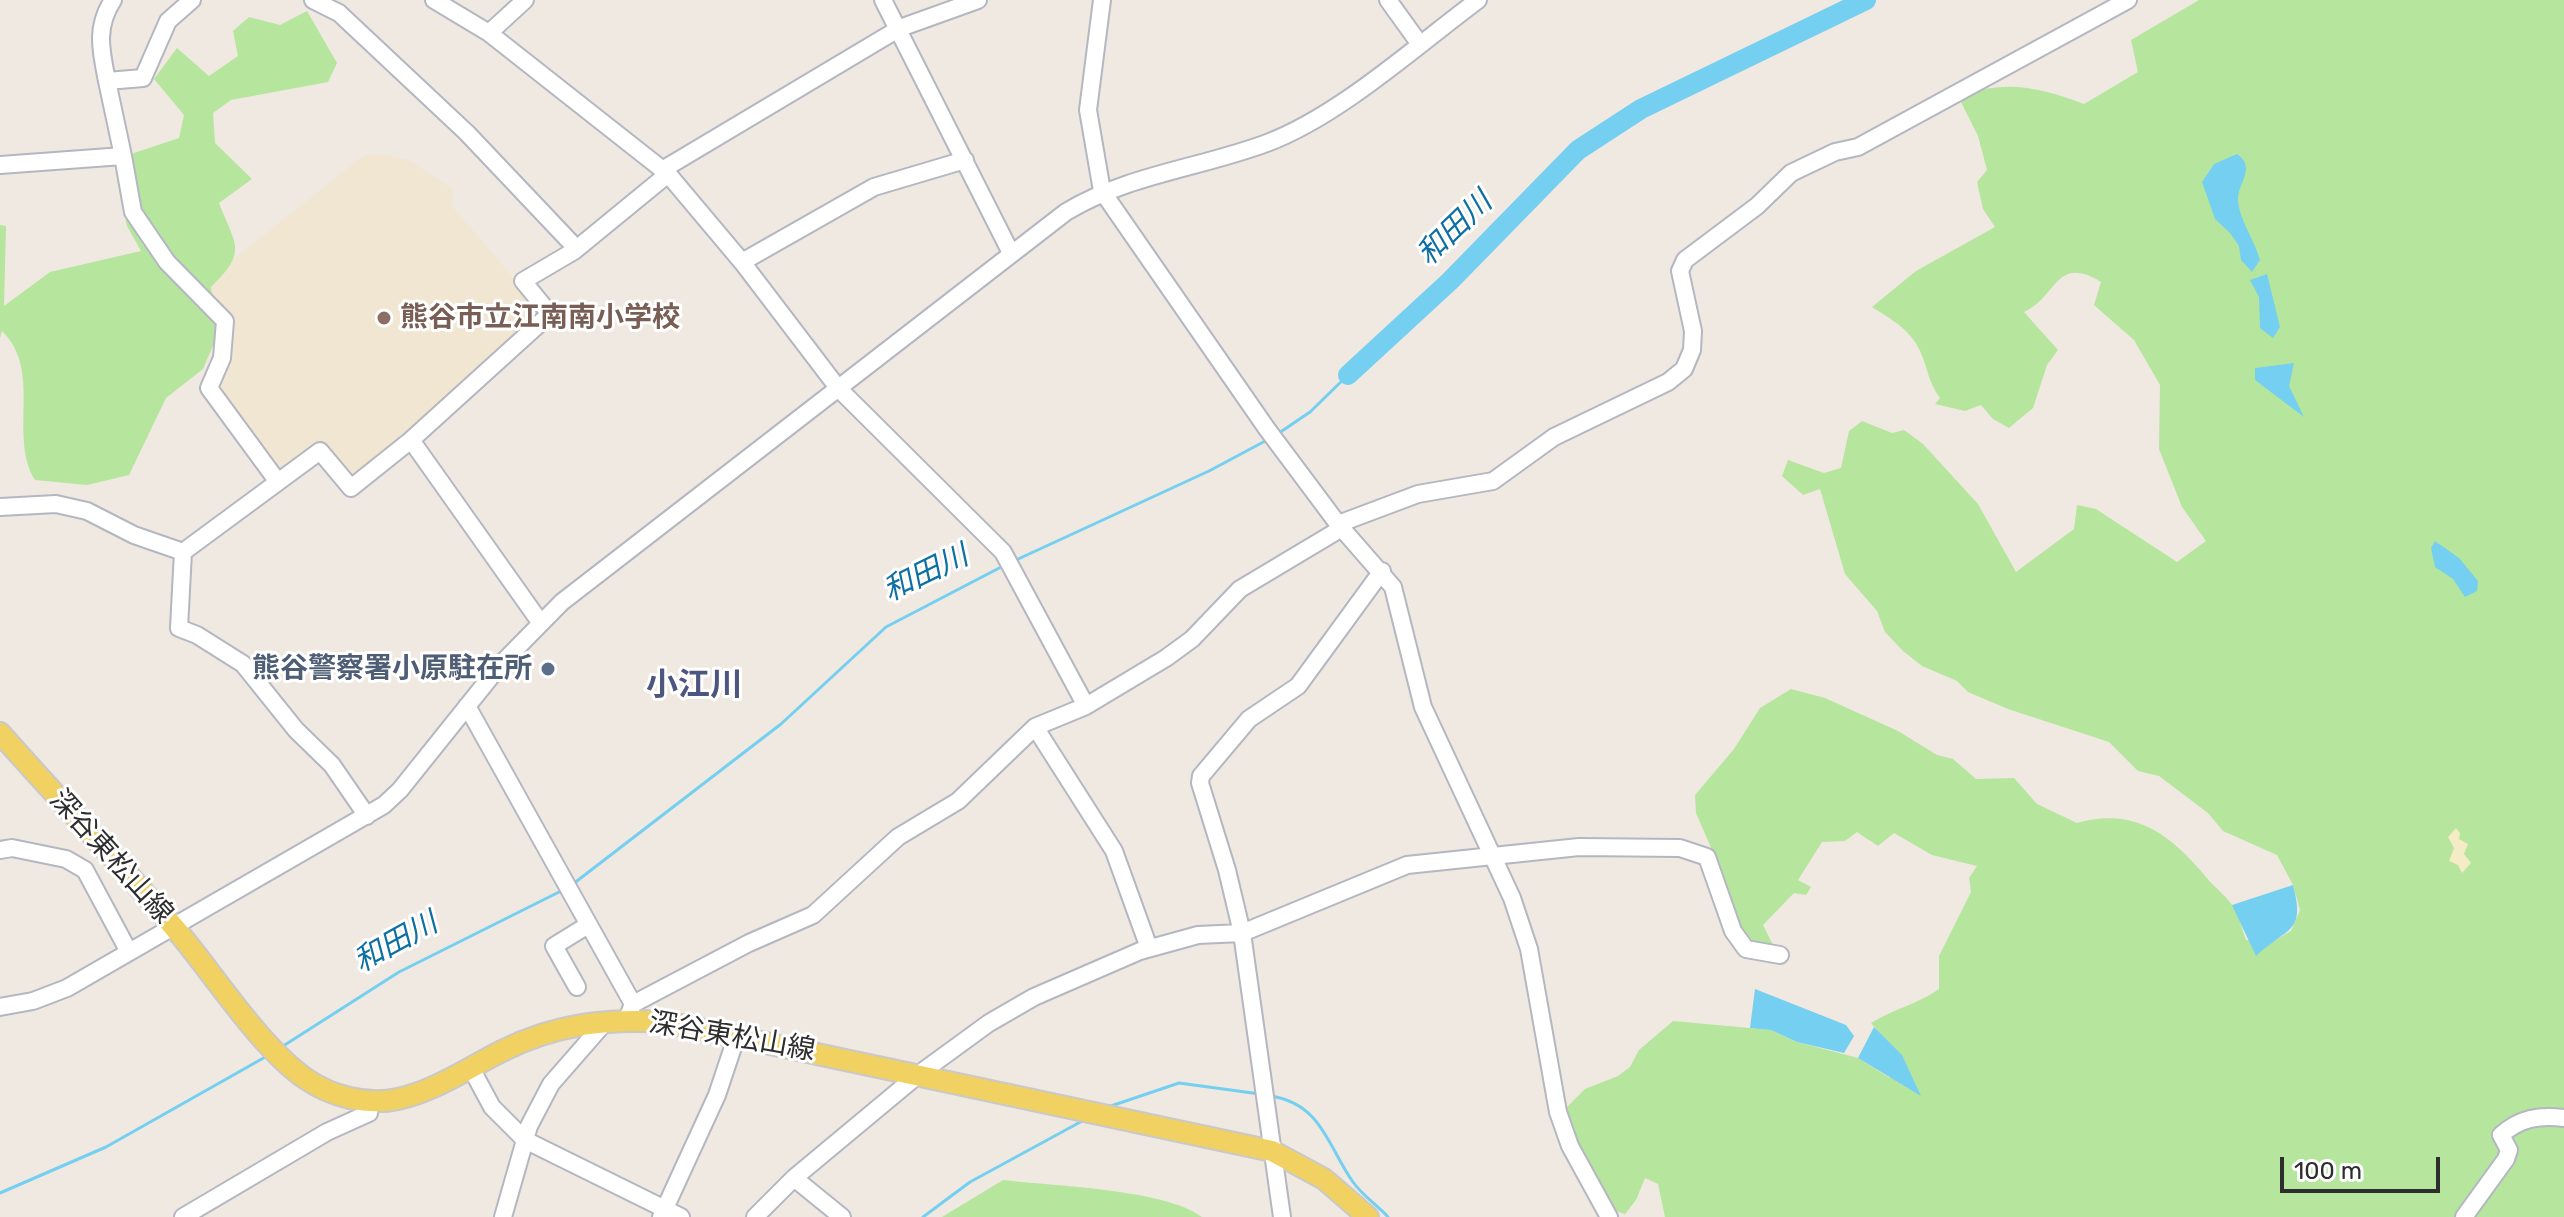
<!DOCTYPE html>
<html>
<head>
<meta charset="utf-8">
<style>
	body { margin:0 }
	#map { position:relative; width:2564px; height:1217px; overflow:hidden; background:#efe9e1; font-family:Rubik,sans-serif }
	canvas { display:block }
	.scale { position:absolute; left:2280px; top:1157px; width:160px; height:36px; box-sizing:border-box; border:4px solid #2e2e2e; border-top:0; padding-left:10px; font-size:24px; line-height:28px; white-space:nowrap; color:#2e2e2e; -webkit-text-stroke:6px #fff; paint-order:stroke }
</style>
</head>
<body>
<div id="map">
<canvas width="2564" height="1217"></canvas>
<div class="scale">100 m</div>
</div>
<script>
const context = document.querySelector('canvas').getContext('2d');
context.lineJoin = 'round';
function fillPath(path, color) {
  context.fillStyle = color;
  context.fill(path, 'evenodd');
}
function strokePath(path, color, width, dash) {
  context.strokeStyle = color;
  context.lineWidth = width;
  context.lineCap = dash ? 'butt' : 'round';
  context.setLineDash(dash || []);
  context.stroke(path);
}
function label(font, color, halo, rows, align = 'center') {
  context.font = font + ' Rubik,"Noto Sans JP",sans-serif';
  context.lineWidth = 6;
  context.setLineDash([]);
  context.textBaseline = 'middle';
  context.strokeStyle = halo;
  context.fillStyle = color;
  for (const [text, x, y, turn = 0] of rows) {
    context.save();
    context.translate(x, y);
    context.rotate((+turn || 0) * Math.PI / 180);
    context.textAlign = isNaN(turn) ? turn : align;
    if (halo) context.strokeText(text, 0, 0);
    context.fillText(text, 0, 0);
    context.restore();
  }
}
fillPath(new Path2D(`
	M382 154 409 160 453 189 452 206 545 314 357 480 349 477 320 444 282 473 276 472 214 388 229 356 232 322 200 286 363 156Z`), '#f0e6d1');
fillPath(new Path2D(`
	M2199 0H2564V1217H1665L1658 1184 1645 1178 1636 1200 1625 1214C1589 1205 1572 1142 1566 1108L1585 1089 1618 1076 1630 1067 1639 1050 1673 1021 1771 1030 1797 1042 1858 1058 1890 1078 1882 1036 1871 1023C1893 1009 1918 1004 1939 989V956L1971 892 1969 878 1977 866 1932 855 1894 833 1878 846 1857 832 1845 841 1822 842 1798 880 1811 887 1806 895 1794 893 1763 925 1773 945 1771 950 1761 949 1718 905 1712 850 1696 813 1695 795 1734 749 1760 708 1791 689 1825 698 1898 731 1937 755 1953 759 1976 779 2014 778 2037 804 2077 823C2135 807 2170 834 2206 877 2214 887 2225 895 2232 905 2239 914 2242 929 2246 940L2269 944 2291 931 2300 910 2293 885 2277 855 2223 831 2208 813 2159 776 2138 771 2109 742 2008 709 1968 692 1957 681 1922 666 1903 651 1885 632 1877 611 1845 574 1820 489 1803 495 1782 476 1788 460 1824 473 1841 468 1849 431 1862 421 1892 433 1904 430 1923 444 1978 504 2016 572 2074 529 2077 505 2096 509 2177 562 2206 541 2182 507 2159 449 2160 385 2134 340 2094 305 2101 282C2055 254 2057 298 2024 312L2058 350 2047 365 2033 408 2009 428 1993 419 1981 405 1965 411 1935 404 1940 398C1928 382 1928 368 1920 351 1911 330 1891 319 1872 307L1916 271 1995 227 1983 209 1977 182 1987 170 1978 136 1959 98C2001 78 2042 88 2084 104L2138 72 2131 40Z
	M307 11 337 63 328 82 231 100 213 113 215 143 252 179 219 203C236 247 248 251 211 287L217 336 203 369 166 398 129 475 87 485 35 480C8 436 43 371 2 331L0 338V225L6 226 4 306 50 272 141 251 127 226 117 180 134 153 179 138 184 115 154 79 177 48 209 76 238 56 233 31 249 17 280 25Z
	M1003 1180C1052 1186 1165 1189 1202 1217H942Z`), '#b6e59e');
fillPath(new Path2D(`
	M2456 828 2460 833 2459 839 2468 844 2464 854 2471 863 2462 873 2458 865 2449 861 2454 848 2448 837Z`), '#f3ecc5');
fillPath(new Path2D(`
	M2237 154C2257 168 2237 184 2238 200 2239 219 2255 241 2260 260L2252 272 2241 260 2239 246 2230 233 2215 219 2202 182 2214 164Z
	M2267 274 2280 327 2273 338 2260 328 2259 297 2250 280Z
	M2294 363 2289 386 2304 417 2255 380V368Z
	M2435 541 2459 558 2478 581 2477 591 2465 597 2453 579 2435 567 2431 548Z
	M2293 885C2306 934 2287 927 2256 956L2232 905Z
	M1755 989 1846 1025 1854 1036 1844 1053 1797 1042 1771 1030 1750 1028Z
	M1874 1027 1902 1055 1921 1096 1858 1058Z`), '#75cff0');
strokePath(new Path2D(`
	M1279 433 1310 412 1348 375
	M1016 560 1209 471 1269 439
	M573 884 781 724 886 627 1005 565
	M280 1048 399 972 563 890
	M1271 1096C1322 1104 1328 1147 1353 1182 1362 1195 1377 1205 1388 1217
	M1108 1107 1179 1083 1260 1094
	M0 1193 106 1147 267 1056
	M923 1217 970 1182 1084 1120`), '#75cff0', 3);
strokePath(new Path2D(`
	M1348 375 1450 281 1578 150 1641 109 1866 0`), '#75cff0', 20);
const minor = new Path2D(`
	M113 0C95 27 101 51 107 81L143 78 168 21 192 0
	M313 0 339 13 467 133 576 248
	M434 0 489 33 668 174 742 262 838 388 1003 552 1086 706
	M883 0 1011 253
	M1102 0 1088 110 1102 191 1267 429 1338 524 1393 587 1423 707 1512 898 1529 949 1558 1112 1570 1146 1609 1217
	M1388 0 1419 43
	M489 33 525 0
	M107 81 123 156
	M0 165 123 156 133 212 167 262 225 321 222 358 209 388 278 482
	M662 170 900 28 978 0
	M742 262 874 187 965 160
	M411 440 540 622
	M0 507 56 504 87 511 134 535 183 552 320 451 351 488 411 440 550 314 523 281 574 251 668 174
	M1338 524 1418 494 1493 481 1554 437 1668 382 1684 369 1692 350 1693 331 1680 271 1685 260 1757 206 1791 173 1835 152 1858 147 2128 0
	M183 552 179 628 197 635 243 664 296 730 332 765 367 816
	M467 706 633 1004 629 1014
	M1035 727 1114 851 1149 948
	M0 850 12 848 66 859 85 870 129 952
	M577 987 554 946 588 925
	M633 1004 749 943 813 915 898 837 958 801 1035 727 1086 706 1166 658 1192 639 1240 589 1342 528
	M0 1007 33 1001 67 988 384 805 400 790 501 664 562 602 1066 212C1127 175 1200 168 1267 143 1339 116 1416 46 1478 0
	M471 1068 492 1107 525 1140 681 1217
	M794 1178 842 1217
	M183 1217 327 1132 369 1113 370 1101
	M503 1217 529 1126 551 1084 606 1021
	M661 1217 717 1095 737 1035
	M755 1217 794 1178 919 1074 989 1023 1034 997 1140 951 1198 935 1242 933 1407 865 1579 847 1680 848 1707 857 1733 931 1746 949 1780 955
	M1282 1217 1242 933 1227 870 1200 783 1201 776 1249 719 1298 686 1382 571
	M2464 1217 2506 1159 2509 1150 2501 1135C2520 1118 2539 1115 2564 1118`);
const major = new Path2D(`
	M0 733C59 800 121 864 178 932 215 976 260 1047 306 1079 331 1096 367 1106 398 1099 435 1091 468 1068 502 1051 555 1024 609 1018 667 1022L1272 1151 1324 1179 1368 1217`);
strokePath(minor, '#b4b7c1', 20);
strokePath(major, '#c9c9c9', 24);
strokePath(minor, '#fff', 16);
strokePath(major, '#f2d163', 20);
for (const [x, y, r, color] of [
	[384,318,8,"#8d6e63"],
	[548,669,8,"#5c6f8a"]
]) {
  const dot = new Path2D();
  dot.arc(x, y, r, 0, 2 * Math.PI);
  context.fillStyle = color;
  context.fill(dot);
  strokePath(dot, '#fff', 3);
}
label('bold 28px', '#785e54', '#fff', [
	["熊谷市立江南南小学校",400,318]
], 'left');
label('bold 28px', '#4e5e75', '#fff', [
	["熊谷警察署小原駐在所",532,669]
], 'right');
label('28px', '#2e2e2e', '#fff', [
	["深谷東松山線",111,857,48],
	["深谷東松山線",732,1037,10]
]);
label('italic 30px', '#0d6fa3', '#fff', [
	["和田川",1455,229,-44],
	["和田川",926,574,-26],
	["和田川",396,943,-29]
]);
label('bold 32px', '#4d5680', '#fff', [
	["小江川",694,686]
]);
</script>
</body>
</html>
